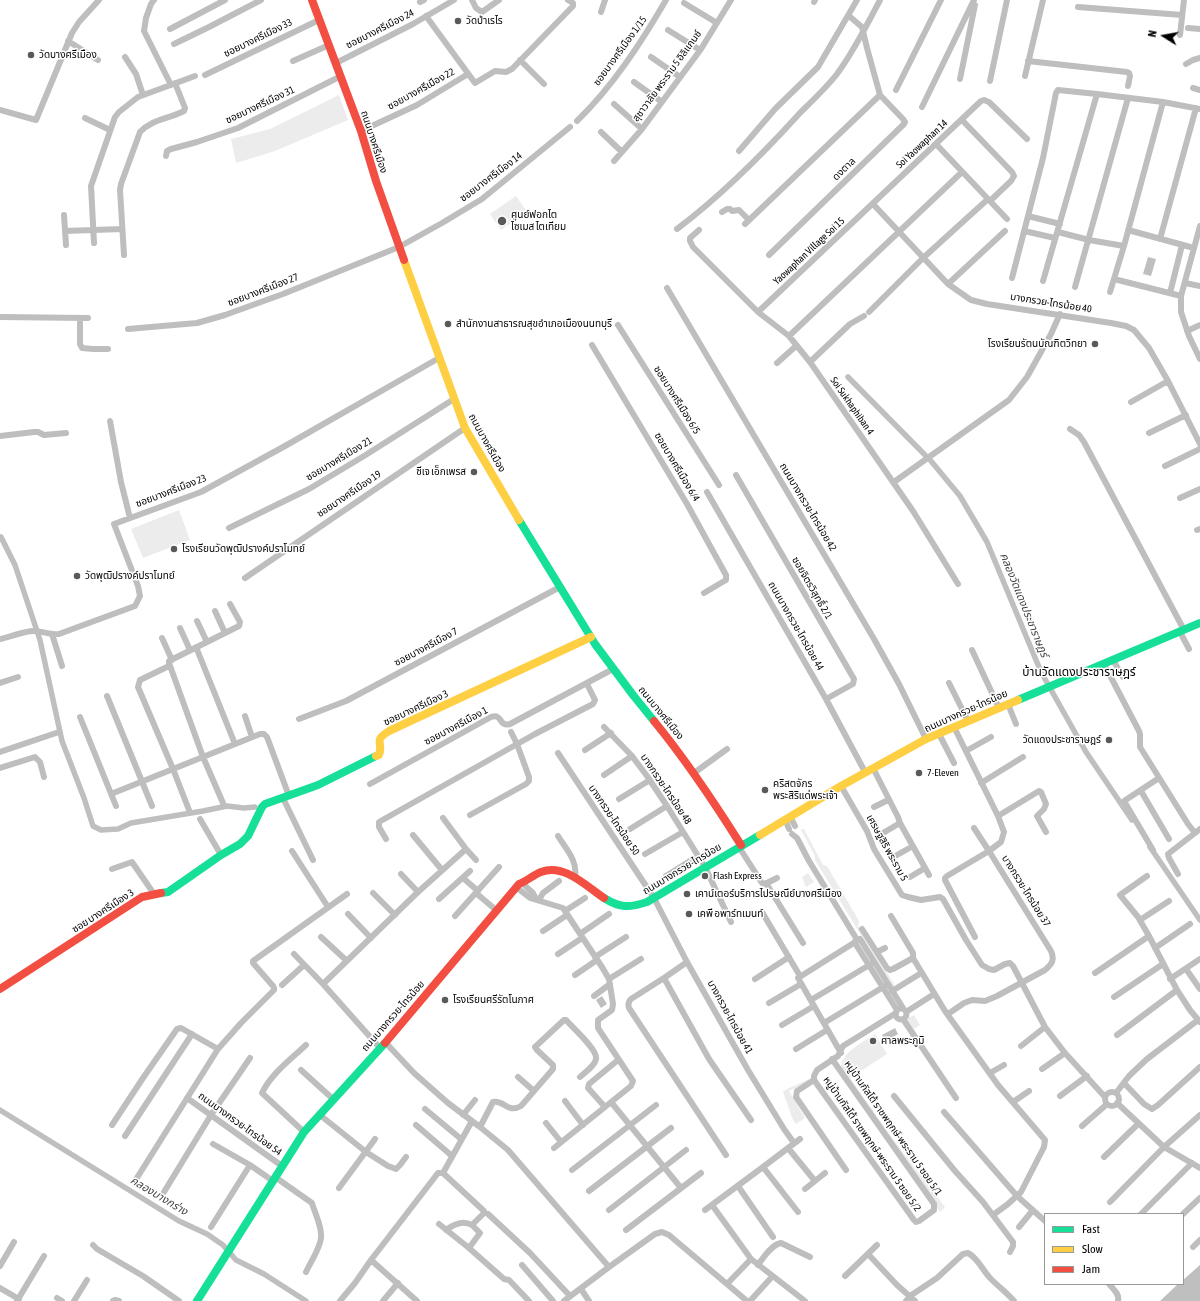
<!DOCTYPE html>
<html>
<head>
<meta charset="utf-8">
<style>
	body { margin:0 }
	#map { position:relative; width:1200px; height:1301px; overflow:hidden; background:#fff; font-family:"Asap Condensed",sans-serif }
	canvas { display:block }
	.legend { position:absolute; left:1044px; top:1213px; width:140px; height:72px; box-sizing:border-box; background:#fff; border:1px solid #999; margin:0; padding:5px 7px; list-style:none; font-size:12px; color:#000 }
	.legend li { display:flex; align-items:center; gap:8px; height:20px }
	.legend b { width:20px; border:1px solid #999 }
	.north { position:absolute; left:1144px; top:16px; width:40px; height:40px; -webkit-text-stroke:3px #fff; paint-order:stroke; rotate:281deg; font-size:11px; font-weight:700; line-height:16px; text-align:center; color:#000 }
	.north::after { content:''; display:block; margin:auto; width:14px; height:18px; background:#000; clip-path:polygon(50% 0,100% 100%,50% 72%,0 100%) }
</style>
</head>
<body>
<div id="map">
<canvas width="1200" height="1301"></canvas>
<ul class="legend">
<li><b style="height:5px;background:#16e098"></b>Fast</li>
<li><b style="height:5px;background:#ffcf43"></b>Slow</li>
<li><b style="height:5px;background:#f24e42"></b>Jam</li>
</ul>
<div class="north">N</div>
</div>
<script>
const context = document.querySelector('canvas').getContext('2d');
context.lineJoin = 'round';
function fillPath(path, color) {
  context.fillStyle = color;
  context.fill(path, 'evenodd');
}
function strokePath(path, color, width, dash) {
  context.strokeStyle = color;
  context.lineWidth = width;
  context.lineCap = dash ? 'butt' : 'round';
  context.setLineDash(dash || []);
  context.stroke(path);
}
function label(font, color, halo, rows, align = 'center') {
  context.font = font + ' "Asap Condensed","Noto Sans Thai",sans-serif';
  context.lineWidth = 3;
  context.setLineDash([]);
  context.textBaseline = 'middle';
  context.strokeStyle = halo;
  context.fillStyle = color;
  for (const [text, x, y, turn = 0] of rows) {
    context.save();
    context.translate(x, y);
    context.rotate((+turn || 0) * Math.PI / 180);
    context.textAlign = isNaN(turn) ? turn : align;
    if (halo) context.strokeText(text, 0, 0);
    context.fillText(text, 0, 0);
    context.restore();
  }
}
fillPath(new Path2D(`
	M339 95 348 120 275 151 236 163 231 139 270 129Z
	M516 196 527 212 501 230 490 214Z
	M179 510 190 540 143 558 131 529Z
	M802 829H804L823 865 827 866 859 921 858 926 894 984V987L892 986 815 860V856L801 830Z
	M808 873 814 882 806 887 802 877Z
	M914 1015 920 1025 914 1029 908 1021V1018Z
	M875 1034 887 1054 850 1078 895 1142 945 1207 940 1212 841 1067C844 1050 861 1044 875 1034Z
	M809 1079 808 1082 789 1091 805 1118 796 1124 793 1120 783 1092 787 1089Z`), '#ececec');
fillPath(new Path2D(`
	M1148 257 1156 259 1151 276 1143 274Z
	M602 996 607 1004 601 1008 596 1000Z
	M895 1028 898 1034 890 1039 888 1037 885 1040 882 1035Z
	M1200 1265V1301H1160L1178 1284H1183V1280Z`), '#bfbfbf');
strokePath(new Path2D(`
	M848 377 925 455
	M931 461 960 496 987 542 1041 672 1086 752 1132 820
	M0 538 1 537 15 565 40 640 62 741 84 798 93 826 101 830 118 829 131 823 203 811 227 806 244 808 255 807
	M1150 847 1200 920
	M0 1110 179 1221 207 1234 223 1245 236 1260 264 1274 306 1301`), '#bfbfbf', 5.5);
strokePath(new Path2D(`
	M154 0 151 4 146 18 144 31 171 85
	M472 0 476 8 482 12 499 0
	M420 2 424 0
	M814 2 815 0
	M684 3 717 23
	M1078 7 1182 15
	M601 12 605 0
	M426 16 475 83 495 71 506 72 512 69 573 6V3L568 0
	M1188 28 1200 29
	M170 29 225 0
	M668 30 700 50
	M1180 35 1184 0
	M68 41 98 60
	M174 44 209 27 261 0
	M125 57 136 74 143 95
	M651 57 680 77
	M520 60 544 84
	M293 61 329 45
	M1028 61 1127 72 1129 73 1130 76 1128 86
	M336 63 413 24 454 0
	M1186 64 1193 60 1200 58
	M205 75 319 20
	M1025 76 1043 0
	M960 79 975 5
	M990 81 1007 0
	M634 82 662 102
	M1193 88 1200 90
	M896 90 941 0
	M614 104 642 129
	M922 107 974 0
	M0 110 36 120 72 33 79 22 99 0
	M85 118 110 130
	M962 120 1012 172 1014 176 1011 181 990 201
	M577 121C613 86 641 43 666 0
	M361 131 417 105 468 74
	M601 132 622 152
	M936 144 1007 219
	M739 151 775 109 818 67 857 0
	M166 156 167 151 171 149 197 142 238 128 341 76
	M614 161 642 129 701 49 731 0
	M873 204 948 284 971 300 987 304 1111 323 1126 326 1134 330 1149 348 1168 381 1200 444
	M722 212 727 209H730L732 211 739 210 749 220
	M64 215 66 245
	M1028 216 1060 224
	M745 224 880 95 867 48 862 27 849 16
	M1200 226 1181 296V312L1189 336 1200 359
	M677 229C722 195 761 156 799 114 812 101 826 88 837 74 854 51 867 25 880 0
	M699 230 690 238V241L693 247 758 312 789 336 810 362 913 511 958 584
	M1128 230 1194 248
	M65 231 122 229
	M1024 231 1055 238
	M1058 232 1089 240 1124 246
	M1160 239 1196 108
	M94 243 91 186 115 117 119 112 138 97 195 76
	M124 255 120 190 121 184 140 132C152 119 169 119 184 111L185 108 175 83
	M769 255 904 124 905 122 903 119 880 95
	M1012 278 1043 158 1056 93 1058 90 1097 94 1163 102 1200 109
	M1114 279 1181 296
	M1043 281 1097 94
	M1185 283 1200 286
	M948 284 1005 231
	M1075 287 1128 98
	M667 288 874 639 899 684 926 739
	M1110 292 1124 246 1163 102
	M1170 293 1182 245
	M758 312 981 101 984 100 989 102 1027 139
	M869 312 923 258 988 199
	M0 317 88 318
	M80 318V344L82 348 93 349H108
	M618 325 719 485
	M128 329 197 323 225 315 283 294 399 247 442 223 482 199 570 127
	M1187 331 1200 325
	M789 336 962 172
	M592 345 687 504 726 575V580L704 593
	M810 362 850 324 864 316
	M777 363 796 346
	M1131 402 1168 381
	M110 421 121 482 130 518
	M1070 429 1079 435 1084 442 1184 630
	M1149 433 1186 415
	M0 436 34 432H38L44 435 66 433
	M1165 466 1200 449
	M736 475 854 679 853 684 826 699
	M894 482 1009 400 1027 377 1051 334 1060 314
	M707 492 826 699 865 772
	M1180 498 1200 489
	M229 528 309 489 364 456 454 399
	M1197 530 1200 529
	M245 578 465 428
	M215 611 225 633
	M197 621 207 642
	M180 628 190 650
	M1180 632 1189 649
	M52 634 62 666
	M162 638 172 660
	M0 639C11 637 23 631 34 631 42 631 51 635 59 634L135 606 140 596 138 586 114 524 201 492 285 446 439 358
	M196 647 235 744
	M972 650 999 708
	M1113 660 1123 677
	M1104 664 1139 731 1140 734V747L1188 824 1195 833 1200 829
	M169 666 140 680 138 687 173 769 189 810
	M0 683 18 677
	M949 683 968 721
	M107 696 152 806
	M1008 704 1016 724
	M245 716 252 737
	M80 717 116 806
	M299 719 346 701 560 587
	M604 727 632 756 647 776 667 806 705 867 731 922
	M939 734 954 763
	M585 750 611 733
	M966 751 991 737
	M0 752 59 732
	M558 753 654 898 687 962 748 1070 784 1129 794 1143
	M0 768 35 757 40 762 44 777
	M873 768 898 817 900 823 929 875
	M694 773 727 749
	M604 775 632 756
	M981 783 1023 757
	M370 784 491 717C503 713 498 727 510 724L613 669
	M841 786 867 831 874 849 902 895 908 897 921 900 940 897 943 899 966 940 982 965 989 969 994 970 1005 964 1010 963 1013 966 1045 1027 1065 1053 1105 1097
	M1141 791 1169 839
	M111 794 260 734H264L267 737 289 796
	M283 798 313 860
	M619 799 650 780
	M223 803 203 757 169 663V661L239 626 240 622 230 604
	M874 807 888 800
	M470 815 526 784 529 781V777L517 744 511 732
	M790 816 795 826
	M998 816 1039 791 1041 792 1046 804 1044 809 1037 816 1046 832
	M443 818 466 849 476 860
	M200 819 221 855
	M785 819 789 829
	M974 828 989 851 947 876 945 878V880L975 937
	M630 829 667 806
	M883 833 900 823
	M792 834 797 838 809 861 856 938 855 943 897 1010
	M413 835 442 870
	M558 836C566 849 578 861 575 877
	M386 839 379 827V822L535 734 593 704 595 700 587 684
	M739 847 762 883 765 884 777 878
	M1153 850 1124 801 1159 778
	M292 851 328 907
	M645 854 683 832
	M897 855 913 846
	M112 869 132 862 154 894
	M401 874 418 892
	M1178 874 1169 858 1168 854 1195 833
	M666 876 698 856
	M1147 876 1120 895 1138 917 1149 936 1177 990 1190 1010 1200 1022
	M910 877 925 868
	M463 878 478 891
	M522 883 533 893 536 899
	M766 883 803 943
	M516 887 530 898 563 908 602 967 609 979 613 1004 612 1010 598 1020V1028L633 1081 631 1086 554 1148
	M373 893 395 915
	M476 893 496 910
	M439 899 470 871
	M539 900 543 893 559 881
	M565 911 585 898
	M762 912 800 976
	M348 914 371 938
	M455 916 499 867
	M891 916 913 953V958L945 1011 998 1085 1045 1140 1044 1147 1021 1192 1008 1204 993 1215
	M1140 920 1169 901
	M862 929 887 968 890 970 893 969 913 958
	M543 931 567 915
	M580 934 609 914
	M321 937 347 961
	M857 939H860L903 1008
	M1155 948 1190 924
	M877 952 885 948
	M294 954 323 984 380 1048
	M558 954 582 938
	M595 957 626 937
	M687 962 664 978 631 999C628 1002 628 1005 629 1008L726 1155
	M1186 969 1200 989
	M1095 973 1149 936
	M575 975 597 960
	M664 978 709 1059 751 1120
	M609 979 641 959
	M755 979 789 957
	M1170 979 1200 959
	M323 984 418 892 466 849
	M282 985 304 965
	M892 991 918 975
	M594 996 610 984
	M1114 997 1163 964
	M811 1000 871 964
	M769 1003 801 984
	M895.5 1014a5.5 5.5 0 1 1 11 0a5.5 5.5 0 1 1-11 0Z
	M906 1012 931 996
	M948 1014 964 1003 972 1000 985 1001 997 996 1045 970C1052 964 1055 960 1051 951L989 851 1001 842 1004 832 998 816 954 727
	M903 1019 956 1098
	M824 1023 885 986
	M782 1025 814 1006
	M1117 1035 1177 990
	M385 1042 414 1073 448 1103 480 1127 508 1150 609 1267
	M1021 1046 1045 1027
	M796 1049 827 1030
	M841 1053 798 978 860 939
	M1042 1069 1065 1053
	M301 1070 333 1099
	M990 1073 1004 1065
	M518 1077 534 1091
	M814 1080 914 1220 916 1222 919 1221 934 1210V1204L832 1059
	M814 1080 797 1091 796 1097 846 1170
	M814 1080V1076L817 1070 838 1056 843 1046 896 1013
	M1124 1083 1144 1104 1152 1109 1158 1105 1200 1067
	M1105 1099a7 7 0 1 1 14 0a7 7 0 1 1-14 0Z
	M1116 1093 1129 1076 1147 1059 1198 1020
	M894 1096 955 1171 983 1202 1013 1242V1246L1010 1252
	M1060 1096 1087 1076
	M187 1098 282 1166
	M565 1101 583 1125
	M611 1102 681 1188
	M1013 1102 1029 1091
	M1117 1103 1164 1147 1200 1168
	M605 1107 588 1088 589 1084 618 1060
	M425 1109 461 1139
	M944 1112 1017 1196 1045 1221
	M320 1115 366 1152 388 1166 396 1169 400 1165 406 1157
	M463 1115 475 1100
	M546 1123 561 1142
	M112 1125 143 1078 177 1029 181 1028 218 1049
	M416 1125 452 1156
	M1082 1126 1107 1104
	M480 1127 493 1102C504 1099 507 1114 521 1106L553 1069V1065L537 1050 535 1047 564 1020H566C572 1027 598 1050 596 1059 595 1066 585 1072 580 1077
	M304 1132 262 1093C271 1074 291 1059 306 1045
	M125 1136 192 1034
	M213 1144 250 1165 273 1181
	M788 1148 815 1181
	M1104 1157 1138 1124
	M763 1167 798 1212
	M572 1170 656 1105
	M443 1173 472 1121
	M275 1177 312 1203C315 1214 322 1226 321 1237 321 1247 310 1263 306 1272
	M135 1181 218 1049 241 1023 274 990V988L273 986 253 963V961L347 894
	M738 1186 773 1237
	M339 1188 375 1139
	M805 1189 825 1173
	M589 1191 671 1128
	M164 1192 211 1115 250 1058
	M1110 1202 1164 1147 1200 1115
	M712 1205 751 1259 805 1301
	M609 1210 686 1150
	M705 1210 763 1167 800 1139
	M488 1214 530 1253 570 1296
	M1141 1214 1192 1163
	M1183 1214 1200 1198
	M439 1224 469 1248 504 1279 509 1280 529 1301
	M211 1227 250 1165
	M1019 1227 1033 1210
	M446 1230C454 1224 463 1220 472 1225
	M626 1230 701 1173
	M93 1245 97 1249 143 1276 179 1301
	M1193 1247 1200 1240
	M868 1254 897 1285 915 1301
	M371 1260 417 1301
	M522 1265 553 1301
	M758 1265C763 1258 771 1245 781 1243L810 1257
	M0 1266 14 1242
	M845 1276 877 1245
	M727 1284 751 1259
	M1109 1284C1113 1289 1120 1294 1118 1301
	M0 1288 19 1299
	M581 1289 589 1301
	M57 1298 62 1301
	M17 1301 44 1256
	M74 1301 87 1280
	M113 1301 115 1300 119 1301
	M340 1301 355 1283 371 1260 438 1173H443L484 1211V1213L472 1225 480 1233 469 1248
	M383 1301 398 1283
	M564 1301 609 1267 655 1234 662 1232 669 1235 747 1301
	M750 1301 770 1279
	M906 1301 910 1296 937 1278 963 1254 968 1253C978 1258 983 1271 991 1279 999 1287 1007 1293 1014 1301`), '#bebebe', 6);
strokePath(new Path2D(`
	M519 520 595 644 633 695 654 721
	M1018 700 1200 623
	M161 893 168 892 221 855 240 844 248 836 262 807 265 804 318 785 376 756
	M604 898C620 908 629 908 647 902L760 835
	M197 1301 304 1132 385 1043`), '#16e098', 8);
strokePath(new Path2D(`
	M404 260 465 428 519 520
	M376 756 379 755C384 741 372 742 389 731L591 637
	M760 835 841 786 926 739 1018 700`), '#ffcf43', 8);
strokePath(new Path2D(`
	M312 0 361 131 376 181 404 260
	M654 721C686 760 714 802 741 845
	M0 989 142 897 161 893
	M385 1043 519 884C527 881 533 875 541 872 564 863 586 886 604 898`), '#f24e42', 8);
for (const [x, y, r, color] of [
	[458,21,4,"#595959"],
	[31,55,4,"#595959"],
	[502,221,5,"#595959"],
	[448,324,4,"#595959"],
	[1095,344,4,"#595959"],
	[474,472,4,"#595959"],
	[174,549,4,"#595959"],
	[77,576,4,"#595959"],
	[1109,740,4,"#595959"],
	[919,773,4,"#595959"],
	[765,790,4,"#595959"],
	[705,876,4,"#595959"],
	[687,894,4,"#595959"],
	[689,914,4,"#595959"],
	[445,1000,4,"#595959"],
	[873,1041,4,"#595959"]
]) {
  const dot = new Path2D();
  dot.arc(x, y, r, 0, 2 * Math.PI);
  context.fillStyle = color;
  context.fill(dot);
  strokePath(dot, '#fff', 1.5);
}
label('10px', '#000', '#fff', [
	["วัดป่าเรไร",466,21],
	["วัดบางศรีเมือง",39,55],
	["ศูนย์ฟอกไต",511,215],
	["ไซเมส ไตเทียม",511,227],
	["สำนักงานสาธารณสุขอำเภอเมืองนนทบุรี",456,324],
	["โรงเรียนรัตนบัณฑิตวิทยา",1087,344,"right"],
	["ซีเจ เอ็กเพรส",466,472,"right"],
	["โรงเรียนวัดพุฒิปรางค์ปราโมทย์",182,549],
	["วัดพุฒิปรางค์ปราโมทย์",85,576],
	["วัดแดงประชาราษฎร์",1101,740,"right"],
	["7-Eleven",927,773],
	["คริสตจักร",773,784],
	["พระสิริแด่พระเจ้า",773,796],
	["Flash Express",713,876],
	["เคาน์เตอร์บริการไปรษณีย์บางศรีเมือง",695,894],
	["เคพี อพาร์ทเมนท์",697,914],
	["โรงเรียนศรีรัตโนภาศ",453,1000],
	["ศาลพระภูมิ",881,1041]
], 'left');
label('10px', '#000', '#fff', [
	["ซอยบางศรีเมือง 24",380,29,-27],
	["ซอยบางศรีเมือง 33",258,38,-26],
	["ซอยบางศรีเมือง 1/15",620,51,-54],
	["สุชาวาลัย พระราม 5 อิลิแกนซ์",667,76,-54],
	["ซอยบางศรีเมือง 22",421,89,-29],
	["ซอยบางศรีเมือง 31",260,105,-25],
	["ถนนบางศรีเมือง",374,142,72],
	["Soi Yaowaphan 14",922,144,-43],
	["ดงตาล",844,169,-44],
	["ซอยบางศรีเมือง 14",491,177,-37],
	["Yaowaphan Village Soi 15",809,251,-43],
	["ซอยบางศรีเมือง 27",263,290,-21],
	["บางกรวย-ไทรน้อย 40",1051,303,9],
	["ซอยบางศรีเมือง 6/5",677,400,58],
	["Soi Sukhaphiban 4",852,406,55],
	["ถนนบางศรีเมือง",487,443,61],
	["ซอยบางศรีเมือง 21",339,459,-31],
	["ซอยบางศรีเมือง 6/4",677,467,59],
	["ซอยบางศรีเมือง 23",171,491,-21],
	["ซอยบางศรีเมือง 19",349,494,-34],
	["ถนนบางกรวย-ไทรน้อย 42",808,507,59],
	["ซอยจิตรวิสุทธื์ 2/1",812,588,60],
	["ถนนบางกรวย-ไทรน้อย 44",796,626,60],
	["ซอยบางศรีเมือง 7",426,647,-28],
	["ซอยบางศรีเมือง 3",416,708,-25],
	["ถนนบางกรวย-ไทรน้อย",966,711,-24],
	["ถนนบางศรีเมือง",661,713,51],
	["ซอยบางศรีเมือง 1",456,726,-28],
	["บางกรวย-ไทรน้อย 48",666,789,56],
	["บางกรวย-ไทรน้อย 50",614,820,56],
	["เศรษฐสิริ พระราม 5",887,848,61],
	["ถนนบางกรวย-ไทรน้อย",682,869,-31],
	["บางกรวย-ไทรน้อย 37",1026,891,58],
	["ซอย บางศรีเมือง 3",103,911,-33],
	["ถนนบางกรวย-ไทรน้อย",393,1016,-49],
	["บางกรวย-ไทรน้อย 41",730,1017,61],
	["ถนนบางกรวย-ไทรน้อย 54",240,1124,36],
	["หมู่บ้านกัสโต้ ราชพฤกษ์-พระราม 5 ซอย 5/1",893,1128,55],
	["หมู่บ้านกัสโต้ ราชพฤกษ์-พระราม 5 ซอย 5/2",872,1144,55]
]);
label('italic 11px', '#444', '#fff', [
	["คลองวัดแดงประชาราษฎร์",1024,605,68],
	["คลองบางกร่าง",159,1196,31]
]);
label('12px', '#000', '#fff', [
	["บ้านวัดแดงประชาราษฎร์",1079,672]
]);
</script>
</body>
</html>
